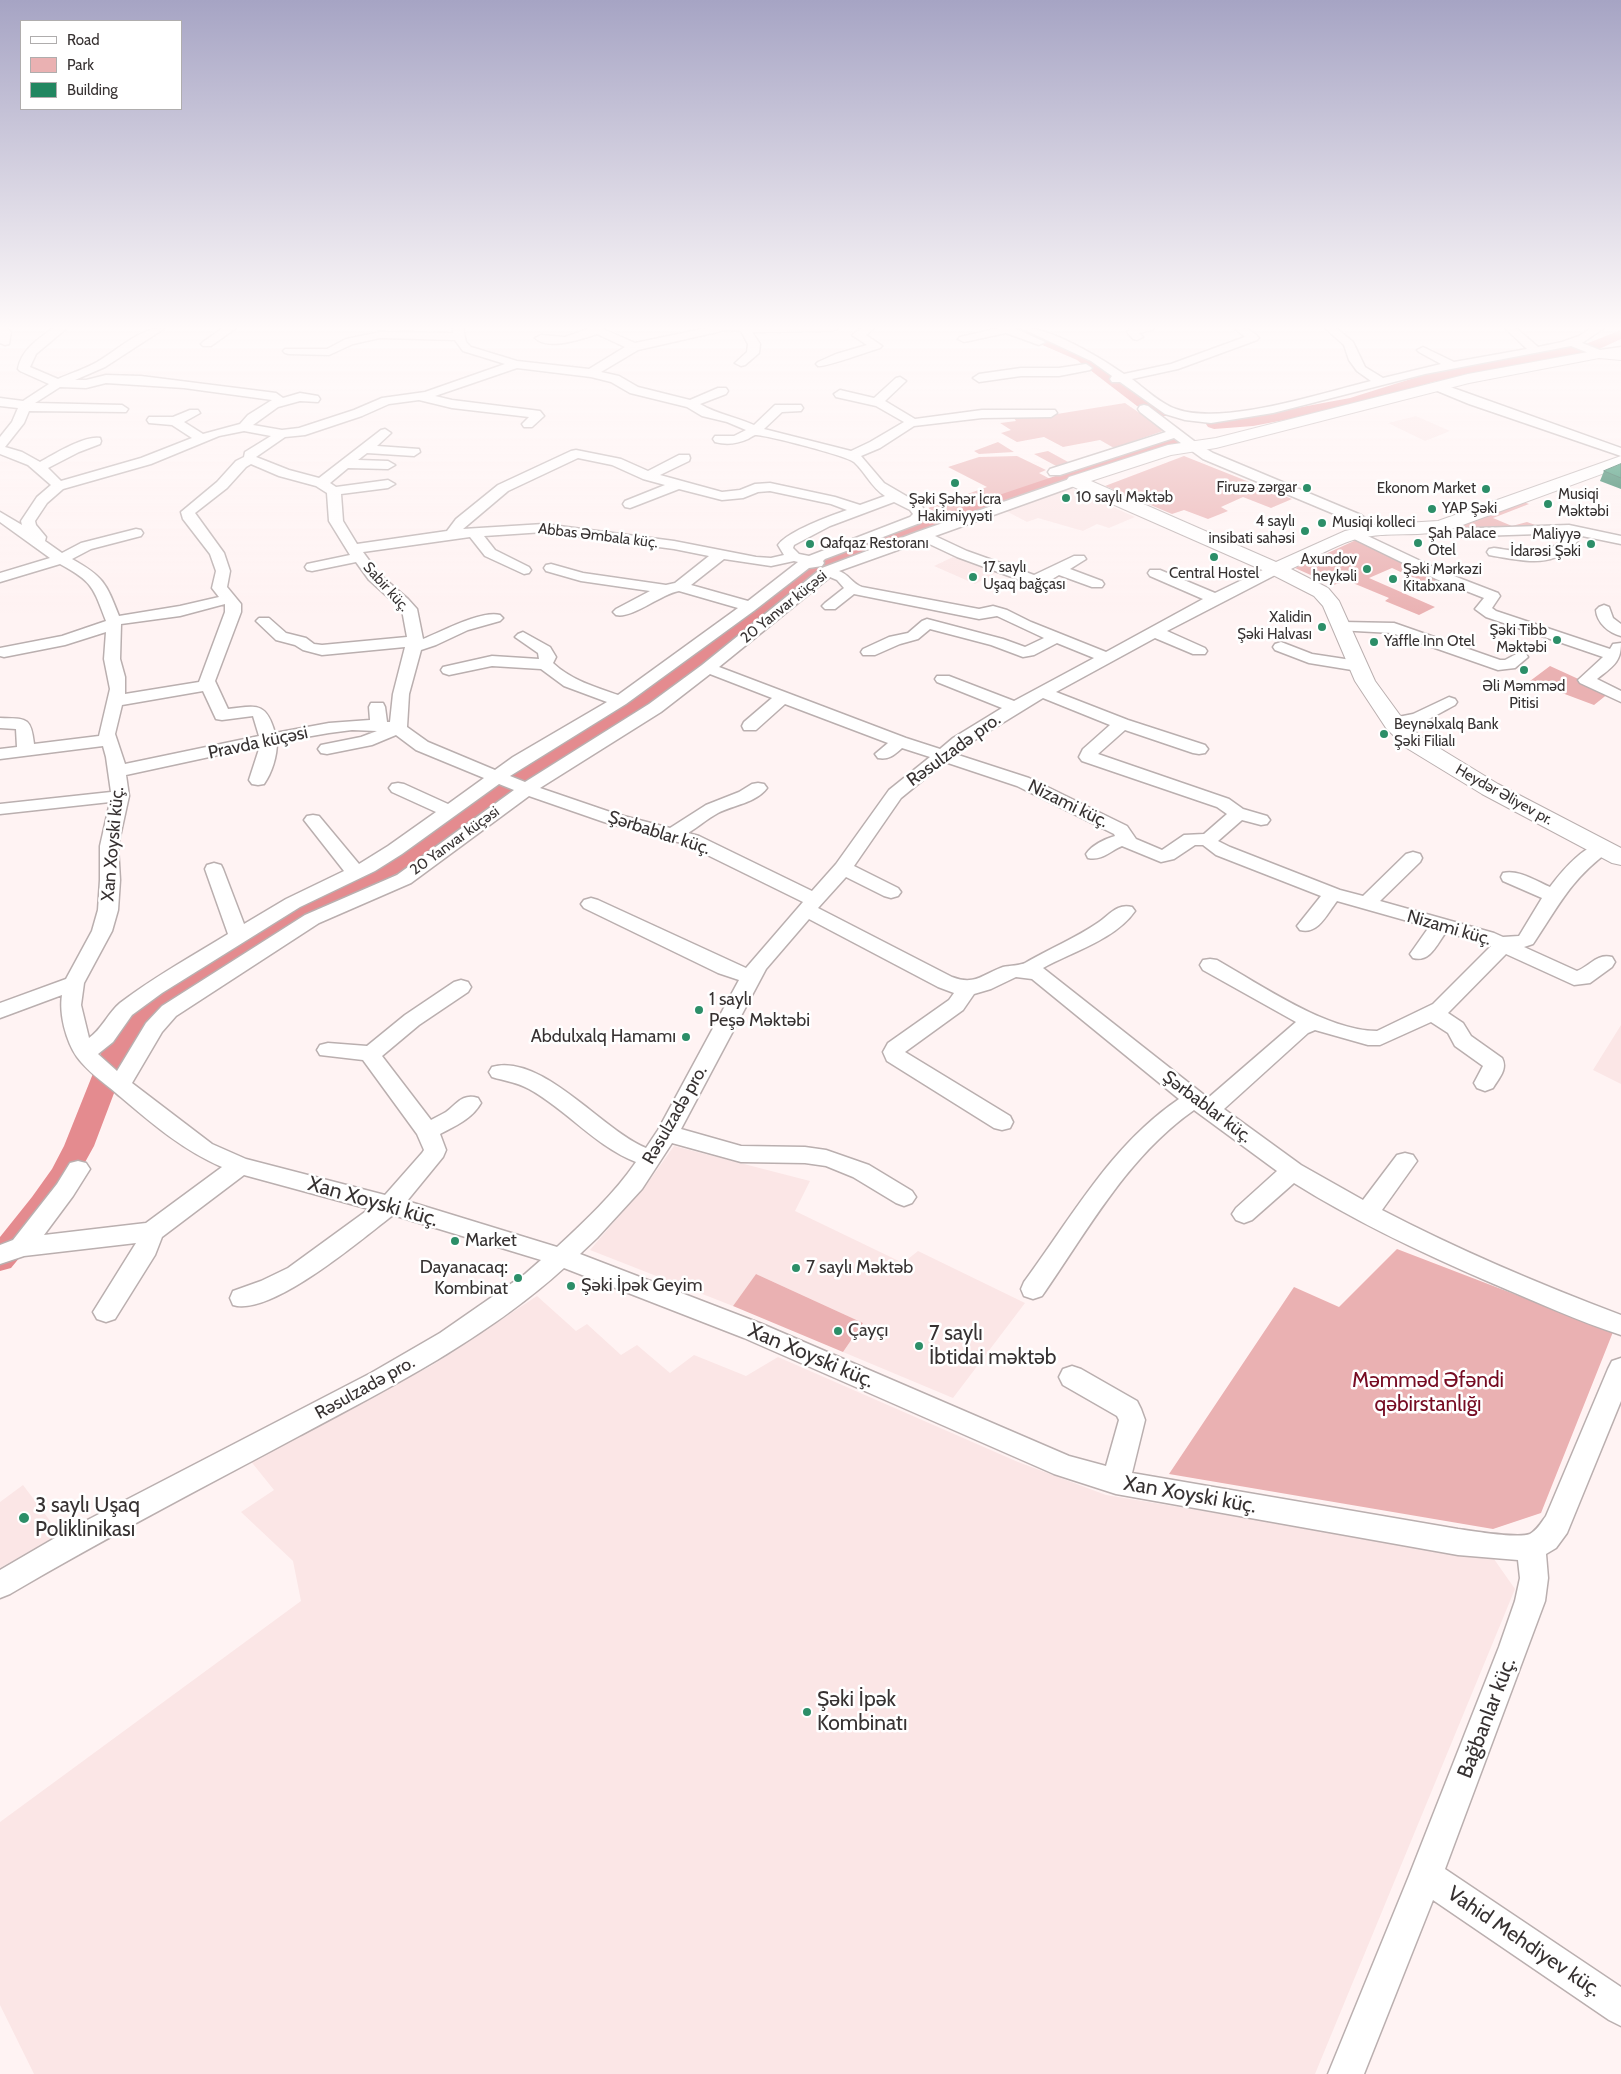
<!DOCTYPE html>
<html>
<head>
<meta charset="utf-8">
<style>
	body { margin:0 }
	#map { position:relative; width:1621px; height:2074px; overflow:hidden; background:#fff3f3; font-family:Cabin,sans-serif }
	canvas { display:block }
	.legend { position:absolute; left:20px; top:20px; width:162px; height:90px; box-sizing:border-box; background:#fff; border:1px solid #afadad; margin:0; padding:6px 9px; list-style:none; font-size:15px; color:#373232 }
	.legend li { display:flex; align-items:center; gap:10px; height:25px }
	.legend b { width:25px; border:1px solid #afadad }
</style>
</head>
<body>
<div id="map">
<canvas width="1621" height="2074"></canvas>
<ul class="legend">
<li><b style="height:6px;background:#fff"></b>Road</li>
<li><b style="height:14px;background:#eab1b2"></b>Park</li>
<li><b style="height:14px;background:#228761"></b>Building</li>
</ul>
</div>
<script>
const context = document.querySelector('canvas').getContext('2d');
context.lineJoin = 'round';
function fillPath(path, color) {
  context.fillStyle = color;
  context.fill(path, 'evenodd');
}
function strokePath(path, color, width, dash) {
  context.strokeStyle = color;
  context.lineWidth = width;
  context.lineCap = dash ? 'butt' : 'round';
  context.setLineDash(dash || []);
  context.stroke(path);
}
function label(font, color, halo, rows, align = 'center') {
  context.font = font + ' Cabin,sans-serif';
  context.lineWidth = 5;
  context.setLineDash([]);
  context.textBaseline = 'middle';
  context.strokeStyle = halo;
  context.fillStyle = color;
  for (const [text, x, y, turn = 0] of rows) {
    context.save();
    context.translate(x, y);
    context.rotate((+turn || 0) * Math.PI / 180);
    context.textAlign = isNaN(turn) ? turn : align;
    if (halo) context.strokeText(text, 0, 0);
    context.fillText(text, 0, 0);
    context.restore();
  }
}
fillPath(new Path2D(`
	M1416 416 1450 431 1425 441 1388 423Z
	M1069 487 1135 517 1109 528 1097 524 1083 531 1038 518 1027 522 1004 510Z
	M953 557 959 559 966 557 1001 570 975 584 934 566Z
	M1621 1025V1084L1593 1070Z
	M674 1146 810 1181 795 1211 903 1263 918 1251 1025 1303 953 1398 843 1352 863 1323 756 1274 733 1306 590 1250 649 1181Z
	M537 1296 576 1331 587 1324 621 1355 637 1345 670 1373 694 1355 746 1376 778 1357 1018 1462 1106 1495 1494 1559 1515 1589 1315 2074H34L0 2005V1822L301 1601 293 1561 241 1512 274 1490 249 1459 431 1366Z
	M23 1485 60 1534 0 1568V1502Z`), '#fbe6e6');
fillPath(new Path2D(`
	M1125 403 1163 429V431L1114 448 1100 440 1063 447 1044 437 1017 442 1001 433 1011 430 1000 423 1016 421 1011 414H1057Z
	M998 442 1014 452 979 454 974 451Z
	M1048 451 1070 463 1058 467 1034 454Z
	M1017 456 1046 470 1039 473 1052 480 944 517 928 508 987 487 948 467 979 457Z
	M1184 456 1292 499 1271 508 1243 497 1221 507 1228 511 1208 519 1184 510 1172 514 1105 486Z
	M1521 501 1529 504 1493 518 1512 526 1527 522 1538 526 1456 530 1451 528Z
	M1356 540 1458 585 1444 592 1392 568 1369 578 1435 607 1419 615 1385 601 1389 598 1348 581 1333 585 1295 568Z
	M1550 666 1609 693 1594 705 1530 681Z
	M1397 1249 1613 1332 1541 1513 1493 1529 1169 1474 1294 1287 1339 1307Z
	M756 1274 863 1323 843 1352 733 1306Z`), '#eab1b2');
fillPath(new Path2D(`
	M1008 328H1026L1087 354 1169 413 1167 416H1155L1137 406 1077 360 1010 331Z
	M1621 330V339L1597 350 1433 382 1353 407 1253 426 1214 429 1208 427 1206 424 1208 421 1214 419 1253 416 1350 398 1430 373 1588 343Z
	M1171 437 1177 438 1179 442 1177 446 841 561 824 571 642 712 589 746 512 791 437 850 413 866 319 911 163 1008 148 1024 130 1051 94 1146 73 1184 44 1228 11 1268 0 1271V1237L32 1197 52 1169 64 1146 102 1051 116 1028 145 996 301 901 395 856 421 840 496 781 573 736 626 702 810 563 827 553Z`), '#e48b8f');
const minor = new Path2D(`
	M0 328H6L11 332 9 344 5 345 0 343Z
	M54 328H67L36 354 30 367 58 379C71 373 85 369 97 362 120 349 138 328 165 328L105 367 75 380H86L106 375 141 376 276 393 283 398 300 393 318 396 320 399 318 402 300 401 278 407 253 425 282 430 299 428 354 410 382 398 425 392 505 364 463 351 455 340 380 338 353 344 329 355 289 354 285 353 283 351 285 349H327L346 339 380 332 453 333V328H463L466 342 471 347 517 361 589 369 625 347 597 334C581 339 549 351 535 338L541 335 565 337 588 329V328H601L635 343 707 328H838L833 331 752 332 760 344 759 353 745 365 741 366 735 363 747 352 748 344 741 331 726 330 638 350 601 372 619 376 638 387 690 400 718 388H726L728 391 726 394 700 404C717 414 736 417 754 425L775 405H801L803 408 801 411 782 412 764 429 851 451 870 442 904 422 876 406 836 397 834 394 840 390 874 398 896 378 900 377 906 381 885 401 915 419 982 410H1055L1057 413 1051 417 982 418 914 426 880 448 861 456 884 483 920 504 928 514 920 523 825 559 823 561 824 563 822 566 809 568 755 610 626 704 510 776 525 782 649 704 702 665 822 568 917 532 1075 477 1080 478 1082 481 1080 484 935 536 967 551 1034 575 1074 556H1084L1086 559 1070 569 1102 581 1104 584 1102 587H1092L1059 575C1049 581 1040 586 1028 583L957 557 923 541 839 571C848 574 853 584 862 587L979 609 993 606 1007 610 1031 622 1106 652 1203 599 1150 576 1148 573 1150 570H1160L1215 593 1271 566H1281L1283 569 1281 572 1167 631 1205 648 1207 651 1205 654H1193L1155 638 1056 692 1128 720 1205 745 1208 749 1205 753 1199 754 1193 753 1125 730 1098 754 1229 799 1243 809 1267 816 1270 820 1267 824 1261 825 1242 820 1218 841 1230 847 1340 890 1363 896 1406 854 1413 852 1420 854 1422 858 1420 862 1380 901 1494 933 1503 937 1519 936 1542 898 1503 881 1501 877 1503 873C1518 869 1536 881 1550 887 1561 872 1588 839 1608 844L1610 848 1608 852C1570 880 1558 907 1533 944L1524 947 1577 971C1590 966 1597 953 1612 957L1615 962 1612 967 1590 983 1574 985 1506 954 1448 1013 1463 1023 1471 1036 1502 1058C1508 1069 1499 1078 1493 1088L1485 1091 1477 1088 1474 1083 1483 1066 1455 1046 1448 1033 1431 1022 1380 1045H1368L1315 1030 1308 1033 1224 1109 1301 1165 1363 1200 1397 1155 1405 1153 1413 1155 1417 1161 1382 1210C1459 1250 1539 1284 1621 1315V1335C1578 1321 1536 1302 1494 1284 1426 1255 1358 1223 1294 1183L1252 1220 1244 1223 1236 1220 1232 1214 1236 1208 1277 1171 1194 1110C1127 1157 1088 1230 1042 1296L1033 1299 1024 1296 1021 1289 1024 1282C1072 1217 1111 1145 1179 1099L1032 979 1016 977 991 989 974 994 963 1010 905 1052 1010 1116 1013 1122 1010 1128 1002 1130 994 1128 887 1061 883 1052 888 1043 949 1000 954 993 938 987 809 919 766 969 681 1129 741 1146 805 1147 826 1150 869 1165 912 1191 916 1197 912 1203 904 1206 896 1203 853 1177 826 1166 805 1163 741 1162 672 1143 642 1189 597 1238 580 1254 762 1324 1069 1456 1106 1466 1119 1420 1117 1416 1063 1385 1059 1377 1063 1369 1072 1366 1081 1369 1137 1401 1141 1409 1145 1420 1132 1473 1458 1529C1473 1531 1518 1539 1530 1534 1537 1530 1541 1523 1546 1516L1608 1369 1612 1361 1621 1358V1401L1567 1533 1556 1548 1546 1554 1548 1578 1545 1601 1445 1869 1621 1987V2026L1609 2020 1433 1900 1364 2074H1328L1409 1876 1499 1647 1515 1601 1520 1578 1518 1560 1458 1555 1116 1494 1054 1474 744 1338 564 1268C487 1338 391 1387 299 1436 202 1488 105 1538 10 1594L0 1598V1570L72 1528 371 1373 440 1333 525 1274 541 1260 393 1215C362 1239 271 1317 233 1305L230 1298 233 1291 261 1281 288 1268 369 1209 244 1175 162 1237 155 1255 115 1319 106 1322 97 1319 93 1312 136 1243 24 1256 0 1264V1245L13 1240 57 1184 70 1163 78 1161 86 1163 90 1169 73 1196 44 1235 146 1223 222 1167C182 1150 149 1121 116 1093 103 1082 87 1071 77 1057 66 1041 59 1014 62 995L0 1018V1003L66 979 92 931 98 910 100 880V846L110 802 0 814V804L111 792 106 757 103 746 0 759V749L17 747 16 729 0 728V718C26 719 31 716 34 744L99 736 110 689 104 659 106 632 65 645 4 657 0 656V648L62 636 106 621C93 587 93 582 60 564L0 582V573L50 558 0 522V512L22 525 21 521 37 497 51 485 28 465 0 454V437L12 422 18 408 0 406V398L23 401 49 384 20 371 18 369C21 350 39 338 54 328ZM517 368 591 377 611 382 630 393 687 407 702 416 727 422 746 430 734 436H715L713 439 715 442C726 445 737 444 748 439 750 438 752 436 755 435 763 434 847 456 854 462 866 473 871 487 885 496L860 505 835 497 770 483 755 484 740 490 722 492 660 475 689 461 690 458 689 455H679L648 471 621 459 576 450 571 451 498 485 456 519 447 531 357 544 343 521 341 494 388 488 395 484 388 480 336 487 330 483 348 468 388 469 395 465 388 461 358 460 367 453 414 456 420 452 419 449 377 446 391 433 385 429 381 430 319 478 289 470 256 457 285 437 305 435 362 416 389 404 419 400 452 408 529 417 522 424 524 427H532L544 416 540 411 452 400 435 396ZM106 383 184 388 272 400 248 415 240 424 203 434 184 422 200 413 198 410H190L173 417H149L147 420 149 423 172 425 192 438 141 458 61 481 48 468 79 452 100 444 101 441 100 438C85 435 54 454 40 462L22 452 5 447 24 423 29 411 126 412 128 409 122 405 35 403 60 387 86 388ZM244 431 271 436 245 452 244 457 236 461 217 482 181 512 183 519 210 554 216 571 212 588 219 597 180 606 119 616C106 583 104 577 72 559L91 549 141 536 143 533 141 530 136 529 81 543 62 553 45 541 46 537 36 525 35 521 47 503 63 489 151 464 219 436ZM578 458 612 465 643 479 665 485 625 501 623 504 625 507 630 508 679 489 722 500 743 498 758 492 770 491 831 504 847 510C830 516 788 531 778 545L784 555 771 558 756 557 674 541 544 524 463 529 508 491ZM251 464 279 476 316 486 327 493 329 521 350 555 307 564 305 567 307 570 312 571 356 562 369 580 402 610 407 637 322 645 314 644 306 638 286 633 269 618H259L256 621 276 640 295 645 303 650 322 655 405 647 393 694 390 722H387L385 707 383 703H371L369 707 370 720 329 723 275 733C266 701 256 706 228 709L215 681 241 612V604L227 587 230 571 224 553 195 513 227 488 246 467ZM894 502 910 510 913 514 910 517 809 556 799 554 793 548 794 545 830 526ZM544 532 674 549 709 556 675 583 666 585 583 573 551 564 546 565 544 568 546 571 581 581 650 591 616 609 613 612 616 615C632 619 661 594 679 591L738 608 618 695C595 687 571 680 553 663L556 657 550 647 523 632 518 634 515 637 538 653 539 659 492 656 443 667 441 670 443 673 449 675 492 666 541 669 564 686 607 702 513 757 495 770 428 742 407 727 409 694 421 650 436 645 468 630 500 621 503 618 500 615C481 610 441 632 423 639L417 609 408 599 379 574 363 552 470 537 485 556 524 574 529 573 531 570 529 567 495 550 484 536ZM724 559 771 566 794 561 798 562 748 601 691 585ZM830 577 837 580 844 588 825 603 822 606 825 609H835L854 594 979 619 997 616 1044 638 1025 647 1003 639 927 619 922 621 908 633 889 637 863 649 861 652 863 655H875L900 644 918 639 930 629 991 645 1023 657 1034 655 1057 643 1094 658 1014 701 949 676H937L935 679 937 682 1002 708 953 738 940 749 906 738 719 667ZM225 604V612L199 682 125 694V677L120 659 121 624 180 616ZM710 674 772 698 744 722 742 726 744 730H756L785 704 888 743 875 754 878 758C889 760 894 755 902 748L930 757 889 790 836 864 812 891 699 836 688 833C698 827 707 819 718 813 733 805 756 803 767 788L764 784 758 783 752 784 739 792 706 805 670 828 616 814 540 788 661 712ZM203 691 216 719 222 720 253 716 259 736 125 764 115 734 122 705ZM1043 698 1110 725 1083 749 1079 757 1082 761 1217 807 1227 814 1204 834 1184 835 1162 850 1136 839 1127 826 1029 778 955 754 965 746ZM352 730 377 731 361 737 321 745 318 749 321 753 327 754 372 745 396 735 416 750 484 778 448 804 404 784 398 783 392 784 389 788 392 792 436 812 388 846 359 864 319 816 313 815 307 816 304 820 344 871 286 899 244 924 223 869 221 865 214 863 207 865 205 869 228 934C192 956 154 977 120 1003 108 1013 102 1029 89 1038L81 1005 84 983 112 931 118 910 120 880 118 846 129 796 126 775 260 746 249 780 252 784 258 785 264 784C272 773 277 756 277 742L329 733ZM945 762 1017 786 1114 834 1115 836C1105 839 1092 845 1086 854L1088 858C1102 861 1110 851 1122 846L1161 862 1174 859 1195 845H1203L1216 855 1321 896 1297 926 1300 930C1318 935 1327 914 1337 901L1429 927 1410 954 1413 958C1430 963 1437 944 1446 932L1491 946 1433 1004 1377 1031C1327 1031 1261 985 1217 960L1210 959 1203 960 1200 965 1203 970 1296 1022 1208 1098 1043 968C1072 952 1116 939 1135 911L1132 907C1118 903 1110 914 1099 922 1076 938 1049 949 1025 963 1022 965 1008 966 1003 967 983 974 975 986 952 977L818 908 846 877 884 896 891 898 898 896 901 892 898 888 854 866 901 798ZM499 784 514 790 397 875 305 915 162 1006 146 1023 117 1071 98 1054 113 1042 132 1015 162 993 300 907 375 871 402 854ZM529 796 604 822 685 844 803 902 746 968 598 900 591 898 584 900 581 904 584 908 718 973 739 980 658 1130 646 1148C602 1130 542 1053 492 1067L489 1072 492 1077C505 1081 517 1082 529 1089 567 1110 595 1146 636 1162 614 1194 585 1221 557 1247L407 1201 443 1157 446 1150 440 1134C455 1126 472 1119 481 1103L478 1098C462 1093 457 1104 446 1112 441 1115 436 1117 431 1120L382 1056 419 1025 468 992 471 987 468 982 461 980 454 982 405 1015 367 1046 328 1043 320 1045 317 1050 320 1055 363 1060 417 1134 424 1150 422 1153 385 1195 246 1159 212 1144 132 1083 162 1032 176 1016 319 923 411 883Z
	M223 328H236L211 346H203L201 344 203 342Z
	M862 328H874L866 335 882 346 880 348C870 351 823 368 818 366L816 364 818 362 836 354 867 345 852 335Z
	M999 328H1014L1045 342 1039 345 1006 333 964 342 958 339 960 337Z
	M1021 328C1049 326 1101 358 1124 374L1171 364 1245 337 1234 328C1245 327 1251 329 1259 338L1257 340 1178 369 1132 379C1145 389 1161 404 1176 409 1223 426 1322 393 1371 381L1357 371 1349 360 1344 345 1325 328H1336L1353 342 1365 367 1383 378 1441 364 1419 352 1417 350 1423 347 1454 362 1527 349 1505 328H1516L1538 347 1562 342 1579 336 1592 328H1604L1582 343 1600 350 1621 347V353L1599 357 1571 346 1425 374 1273 413 1211 423 1185 420 1165 414 1120 382H1112L1110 379 1112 376 1091 361Z
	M1131 328H1154L1152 330 1139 333 1143 337 1137 340 1133 339 1127 332Z
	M1086 364 1092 368 1090 370 1059 376H1021L979 382 973 378 979 374 1021 368H1059Z
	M1439 383 1621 448V456L1469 404 1435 390 1433 387Z
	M1144 405 1148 406 1198 444 1213 453 1361 515 1381 531 1379 534H1369L1351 521 1203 459 1174 438 1060 475H1050L1048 472 1050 469 1166 432 1140 412 1138 409 1140 406Z
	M1428 525 1448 529 1569 525 1621 536V544L1582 536C1555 569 1532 562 1494 556L1489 555 1487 552 1489 549 1494 548C1526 552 1546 561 1569 533L1448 537 1423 532 1421 529Z
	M1355 530 1446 573 1498 593 1500 596 1492 608 1496 611 1610 649 1613 644 1621 643C1621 663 1612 667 1597 679L1621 691V702L1580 683 1578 680 1603 657 1486 617 1475 609 1484 598 1436 579 1350 537 1348 534 1350 531Z
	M1604 605 1609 607 1613 618 1621 624V636C1609 633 1597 623 1596 610L1599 607Z
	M1342 622 1394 623 1500 660H1505L1520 652 1526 654 1528 657 1515 668 1498 670 1392 633 1337 630 1334 627 1337 624Z
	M1281 642 1312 654 1358 661 1364 663 1366 666 1364 669 1358 671 1309 663 1275 650 1273 647 1275 644Z
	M1449 697 1455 699 1457 702 1455 705C1436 715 1410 732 1388 727L1386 723 1388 719 1413 714Z`);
const major = new Path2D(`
	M1599 350 1621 352V360L1599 358 1469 383 1216 448 1171 455 1091 481 1276 562 1345 531 1372 525 1438 521 1621 456V467L1449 530C1421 537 1393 532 1365 537 1339 542 1315 558 1291 569L1328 588 1339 601 1375 681 1402 718 1421 737 1498 784 1621 848V865L1612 863 1482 794 1405 747 1386 728 1355 681 1323 606 1314 596 1269 573 1069 485 1066 481 1069 477 1168 445 1216 438 1468 374Z`);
strokePath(minor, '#baafaf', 3);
strokePath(major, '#baafaf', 2);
fillPath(minor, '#fff');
fillPath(major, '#fff');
fillPath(new Path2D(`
	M1621 464V489L1600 481 1604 471Z`), '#1d7453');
const building = new Path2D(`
	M1621 464V478L1604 471Z`);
fillPath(building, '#228761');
strokePath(building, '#185e44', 1);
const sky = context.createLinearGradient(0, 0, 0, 618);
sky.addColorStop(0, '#a6a4c4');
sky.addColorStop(0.53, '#fffafa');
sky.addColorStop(1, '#fffafa00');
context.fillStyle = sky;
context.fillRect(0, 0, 1621, 618);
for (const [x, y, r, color] of [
	[955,483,5,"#2c8e68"],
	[1307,488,5,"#2c8e68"],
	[1486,489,5,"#2c8e68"],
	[1066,498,5,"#2c8e68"],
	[1548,504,5,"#2c8e68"],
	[1432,509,5,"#2c8e68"],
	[1322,523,5,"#2c8e68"],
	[1305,531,5,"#2c8e68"],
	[1418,543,5,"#2c8e68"],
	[810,544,5,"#2c8e68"],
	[1591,544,5,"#2c8e68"],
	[1214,557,5,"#2c8e68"],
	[1367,569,5,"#2c8e68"],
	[973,577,5,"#2c8e68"],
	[1393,579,5,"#2c8e68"],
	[1322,627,5,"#2c8e68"],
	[1557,640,5,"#2c8e68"],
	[1374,642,5,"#2c8e68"],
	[1524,670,5,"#2c8e68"],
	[1384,734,5,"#2c8e68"],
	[699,1010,5,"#2c8e68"],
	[686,1037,5,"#2c8e68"],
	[455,1241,5,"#2c8e68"],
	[796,1268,5,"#2c8e68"],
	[518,1278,5,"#2c8e68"],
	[571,1286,5,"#2c8e68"],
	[838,1331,5,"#2c8e68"],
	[919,1346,5,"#2c8e68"],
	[24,1518,6,"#2c8e68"],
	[807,1712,5,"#2c8e68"]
]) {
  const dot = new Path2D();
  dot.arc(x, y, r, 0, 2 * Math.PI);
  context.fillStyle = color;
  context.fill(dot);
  strokePath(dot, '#fff', 2);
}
label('15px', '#373232', '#fff', [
	["Firuzə zərgar",1297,488,"right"],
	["Ekonom Market",1476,489,"right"],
	["Musiqi",1558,495],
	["Məktəbi",1558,512],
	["10 saylı Məktəb",1076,498],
	["Şəki Şəhər İcra",955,500,"center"],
	["Hakimiyyəti",955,517,"center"],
	["YAP Şəki",1442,509],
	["4 saylı",1295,522,"right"],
	["insibati sahəsi",1295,539,"right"],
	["Musiqi kolleci",1332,523],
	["Şah Palace",1428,534],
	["Otel",1428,551],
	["Maliyyə",1581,535,"right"],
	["İdarəsi Şəki",1581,552,"right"],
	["Qafqaz Restoranı",820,544],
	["Axundov",1357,560,"right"],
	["heykəli",1357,577,"right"],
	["17 saylı",983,568],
	["Uşaq bağçası",983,585],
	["Şəki Mərkəzi",1403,570],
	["Kitabxana",1403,587],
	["Central Hostel",1214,574,"center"],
	["Xalidin",1312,618,"right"],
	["Şəki Halvası",1312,635,"right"],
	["Şəki Tibb",1547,631,"right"],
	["Məktəbi",1547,648,"right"],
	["Yaffle Inn Otel",1384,642],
	["Əli Məmməd",1524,687,"center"],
	["Pitisi",1524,704,"center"],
	["Beynəlxalq Bank",1394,725],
	["Şəki Filialı",1394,742]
], 'left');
label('15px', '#373232', '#fff', [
	["Abbas Əmbala küç.",598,536,7],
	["Sabir küç.",386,587,48],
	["20 Yanvar küçəsi",784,607,-39],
	["Heydər Əliyev pr.",1504,795,29],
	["20 Yanvar küçəsi",455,841,-36]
]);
label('18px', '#373232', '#fff', [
	["Pravda küçəsi",258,743,-12],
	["Rəsulzadə pro.",954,750,-36],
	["Nizami küç.",1068,804,26],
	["Şərbablar küç.",659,833,18],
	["Xan Xoyski küç.",113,844,-85],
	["Nizami küç.",1449,928,16],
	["Şərbablar küç.",1207,1107,37],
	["Rəsulzadə pro.",675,1115,-60],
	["Rəsulzadə pro.",365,1388,-29]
]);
label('18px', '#373232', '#fff', [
	["1 saylı",709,1000],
	["Peşə Məktəbi",709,1021],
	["Abdulxalq Hamamı",676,1037,"right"],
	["Market",465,1241],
	["Dayanacaq:",508,1268,"right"],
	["Kombinat",508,1289,"right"],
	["7 saylı Məktəb",806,1268],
	["Şəki İpək Geyim",581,1286],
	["Çayçı",848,1331]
], 'left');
label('21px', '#373232', '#fff', [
	["Xan Xoyski küç.",373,1202,16],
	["Xan Xoyski küç.",811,1356,23],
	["Xan Xoyski küç.",1190,1495,10],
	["Bağbanlar küç.",1487,1718,-69],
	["Vahid Mehdiyev küç.",1524,1942,34]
]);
label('21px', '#373232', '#fff', [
	["7 saylı",929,1334],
	["İbtidai məktəb",929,1358],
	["3 saylı Uşaq",35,1506],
	["Poliklinikası",35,1530],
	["Şəki İpək",817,1700],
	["Kombinatı",817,1724]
], 'left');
label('21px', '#760b22', '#fff', [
	["Məmməd Əfəndi",1428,1381],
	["qəbirstanlığı",1428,1405]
]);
</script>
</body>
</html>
